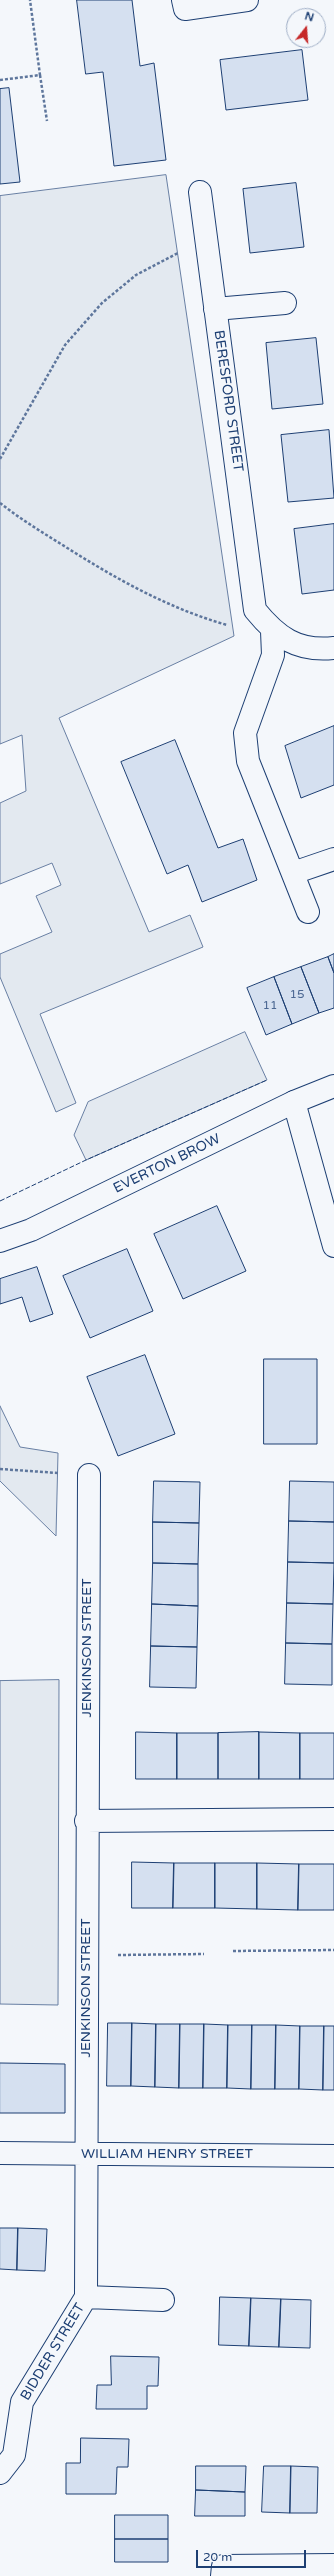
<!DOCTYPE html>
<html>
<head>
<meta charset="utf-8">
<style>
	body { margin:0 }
	#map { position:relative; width:334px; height:2576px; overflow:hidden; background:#f4f7fb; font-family:"Varela Round",sans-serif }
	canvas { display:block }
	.north { position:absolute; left:286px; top:8px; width:40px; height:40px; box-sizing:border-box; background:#f4f7fb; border:1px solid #9eadc5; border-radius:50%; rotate:17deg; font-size:11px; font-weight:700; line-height:16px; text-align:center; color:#1d3f73 }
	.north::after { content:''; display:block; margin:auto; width:14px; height:18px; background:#c62828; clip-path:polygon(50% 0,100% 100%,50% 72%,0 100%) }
	.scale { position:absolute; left:196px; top:2550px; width:110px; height:18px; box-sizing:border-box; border:2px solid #1d3f73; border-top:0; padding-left:5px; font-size:12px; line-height:14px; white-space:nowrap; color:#1d3f73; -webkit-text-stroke:3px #f4f7fb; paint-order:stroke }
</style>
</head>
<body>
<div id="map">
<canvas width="334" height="2576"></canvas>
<div class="north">N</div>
<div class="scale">20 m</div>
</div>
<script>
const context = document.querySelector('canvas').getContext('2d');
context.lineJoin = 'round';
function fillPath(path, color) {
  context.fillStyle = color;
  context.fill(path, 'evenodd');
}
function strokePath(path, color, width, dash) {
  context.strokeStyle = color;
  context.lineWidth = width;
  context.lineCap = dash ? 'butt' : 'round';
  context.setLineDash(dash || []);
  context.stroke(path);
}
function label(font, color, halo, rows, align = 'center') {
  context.font = font + ' "Varela Round",sans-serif';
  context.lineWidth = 3;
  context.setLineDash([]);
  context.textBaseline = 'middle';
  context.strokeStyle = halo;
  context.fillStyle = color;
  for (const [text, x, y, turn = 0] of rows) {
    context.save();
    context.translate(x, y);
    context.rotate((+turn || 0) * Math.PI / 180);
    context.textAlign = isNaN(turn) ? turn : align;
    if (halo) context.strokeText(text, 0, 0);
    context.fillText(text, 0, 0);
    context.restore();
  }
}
const green = new Path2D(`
	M166 175 234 636 59 718 149 932 190 915 203 947 40 1014 76 1103 56 1112 0 977V954L52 932 36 896 61 885 52 863 0 884V803L26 791 22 735 0 744V196Z
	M245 1032 267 1080 86 1160 74 1135 88 1102Z
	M0 1406 20 1447 58 1453 56 1536 0 1481Z
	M59 1680 58 2005 0 2004V1681Z`);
fillPath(green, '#e3e9f0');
strokePath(green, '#687fa3', 1);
const building = new Path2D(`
	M77 0H132L140 66 154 63 166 160 114 166 103 72 86 74Z
	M302 50 308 100 226 110 220 60Z
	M9 88 20 182 0 184V89Z
	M296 183 304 247 250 253 243 189Z
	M316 338 323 404 272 409 266 343Z
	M329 430 334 498 288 502 281 435Z
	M334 524V590L302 594 294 529Z
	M334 726V785L301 798 285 746Z
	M175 740 218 848 243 839 257 880 202 902 188 865 167 874 121 762Z
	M334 954V973L328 957Z
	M328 957 334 973V1008L319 1013 301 967Z
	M301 967 319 1013 292 1024 274 977Z
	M274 977 292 1024 266 1035 247 988Z
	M217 1206 246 1271 183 1299 154 1234Z
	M127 1249 153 1311 90 1338 63 1276Z
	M37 1267 53 1314 30 1322 22 1297 0 1304V1279Z
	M145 1355 175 1434 118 1456 87 1377Z
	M264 1359H317V1444H264Z
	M154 1481 200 1482 199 1523 153 1522Z
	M290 1481 334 1482V1522L289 1521Z
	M289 1521 334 1522V1563L288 1562Z
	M153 1522 199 1523 198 1564 153 1563Z
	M288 1562 334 1563 333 1604 287 1603Z
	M153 1563 198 1564V1606L152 1604Z
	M287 1603 333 1604 332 1644 286 1643Z
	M152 1604 198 1606 197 1647 151 1646Z
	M286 1643 332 1644V1685L285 1684Z
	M151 1646 197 1647 196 1688 150 1687Z
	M136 1732 177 1733V1779H136Z
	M259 1732V1779H218V1733Z
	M259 1732 300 1733V1779H259Z
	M177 1733H218V1779H177Z
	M300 1733H334V1779H300Z
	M132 1862 174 1863 173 1908H132Z
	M174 1863H215V1908H173Z
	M215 1863H257V1909L215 1908Z
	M257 1863 299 1864 298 1910 257 1909Z
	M299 1864H334V1910H298Z
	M108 2023H132L131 2086H107Z
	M132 2023 156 2024 155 2087 131 2086Z
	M156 2024H180L179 2088 155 2087Z
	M180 2024H204L203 2088H179Z
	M204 2024 228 2025 227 2088H203Z
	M228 2025H252L251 2089 227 2088Z
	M252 2025H276L275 2089H251Z
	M276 2025 300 2026 299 2089H275Z
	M300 2026H324L323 2090 299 2089Z
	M324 2026H334V2090H323Z
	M0 2063 65 2064V2113H0Z
	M0 2228H18L17 2270 0 2269Z
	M18 2228 47 2229 45 2271 17 2270Z
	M220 2297 251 2298 249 2346 219 2345Z
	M251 2298 281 2299 279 2347 249 2346Z
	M281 2299 311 2300 310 2348 279 2347Z
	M111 2356 159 2357 158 2386H147V2409H96L97 2385H111Z
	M81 2438 129 2439 128 2467H117L116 2494H66V2463H80Z
	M196 2466H246L245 2492 196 2490Z
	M264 2466H291L290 2513 262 2512Z
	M291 2466 318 2467 317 2513H290Z
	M196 2490 245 2492V2516H195Z
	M115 2515H168V2539H115Z
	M115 2539H168V2562H115Z`);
fillPath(building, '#d5e0f0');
strokePath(building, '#1d3f73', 1);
const street = new Path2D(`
	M183 0 185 9 247 0
	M200 192 255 610C277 637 297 652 334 648
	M215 309 285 303
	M272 631 273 655 245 733 248 761 308 912
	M293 873 334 859
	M294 1102 334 1246
	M86 1821 334 1819
	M0 2153 334 2156
	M86 2297 163 2300
	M0 2473 14 2455 22 2402 86 2297 89 1475
	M222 2576 223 2566 334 2565`);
const secondary = new Path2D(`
	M0 1241 31 1230 294 1102 334 1086`);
strokePath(street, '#1d3f73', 24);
strokePath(secondary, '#1d3f73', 24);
strokePath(new Path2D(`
	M40 75 47 121
	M0 80 40 75 30 0
	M0 459 65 345 102 303 136 275 178 253
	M0 503C19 518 40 531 61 544 113 577 167 608 227 625
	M0 1469 58 1473
	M233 1951 334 1950
	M118 1955 204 1954`), '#5e769c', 2.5, [3, 2]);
strokePath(street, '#f4f7fb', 22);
strokePath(secondary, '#f4f7fb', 22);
strokePath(new Path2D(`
	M0 1201 86 1160 267 1080`), '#1d3f73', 1, [5, 2]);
label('12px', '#4b6792', null, [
	["15",297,995],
	["11",270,1006]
]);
label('14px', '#1d3f73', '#f4f7fb', [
	["BERESFORD STREET",228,401,82],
	["EVERTON BROW",167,1164,-26],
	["JENKINSON STREET",87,1648,-90],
	["JENKINSON STREET",86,1988,-90],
	["WILLIAM HENRY STREET",167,2154],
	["BIDDER STREET",53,2352,-59]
]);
</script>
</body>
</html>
